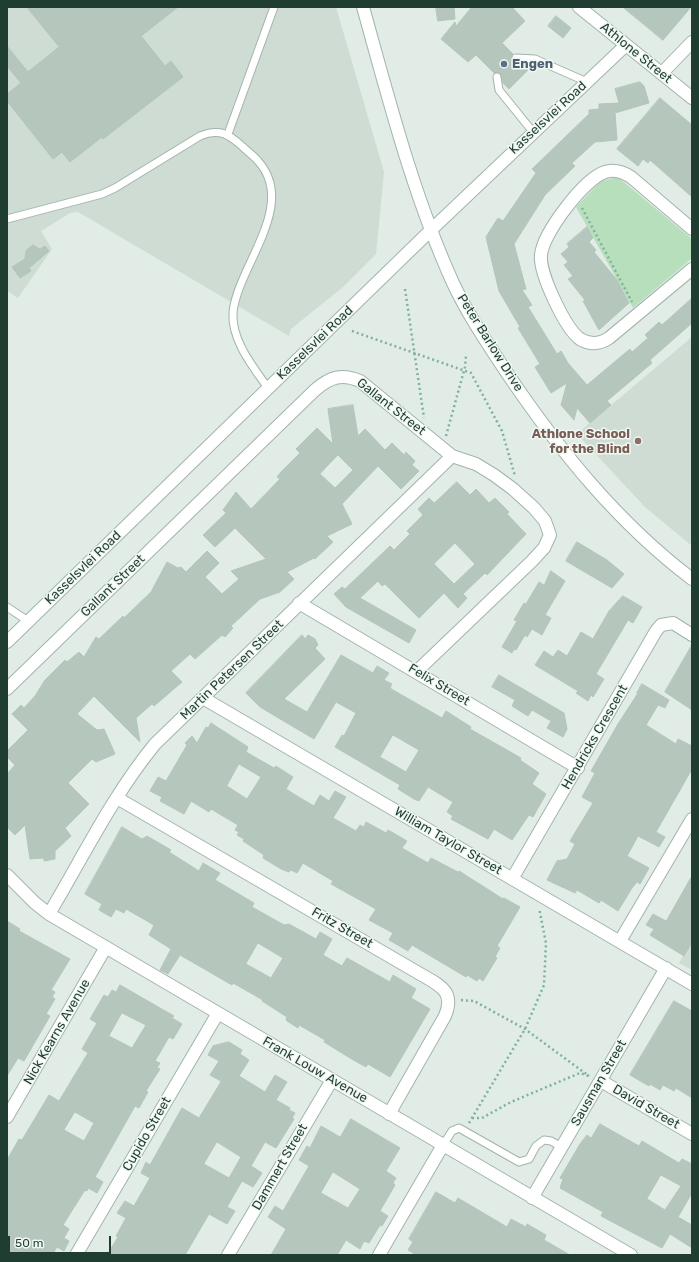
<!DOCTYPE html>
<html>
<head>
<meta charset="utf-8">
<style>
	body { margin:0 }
	#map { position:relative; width:699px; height:1262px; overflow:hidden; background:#e0ece5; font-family:Rubik,sans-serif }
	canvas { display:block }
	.frame { position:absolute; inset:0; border:8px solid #1f3e31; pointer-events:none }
	.scale { position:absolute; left:8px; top:1236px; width:103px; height:18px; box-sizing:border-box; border:2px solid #1f3e31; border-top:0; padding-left:5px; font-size:12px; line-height:14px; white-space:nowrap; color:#1f3e31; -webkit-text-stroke:3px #f1f8f3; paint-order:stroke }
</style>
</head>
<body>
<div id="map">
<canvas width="699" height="1262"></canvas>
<div class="frame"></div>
<div class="scale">50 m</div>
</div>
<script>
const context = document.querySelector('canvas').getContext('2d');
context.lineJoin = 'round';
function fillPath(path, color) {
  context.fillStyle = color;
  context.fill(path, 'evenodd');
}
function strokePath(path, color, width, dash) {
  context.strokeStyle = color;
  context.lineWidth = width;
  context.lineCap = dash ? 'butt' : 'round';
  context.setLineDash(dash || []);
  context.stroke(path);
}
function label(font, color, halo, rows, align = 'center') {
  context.font = font + ' Rubik,sans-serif';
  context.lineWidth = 3;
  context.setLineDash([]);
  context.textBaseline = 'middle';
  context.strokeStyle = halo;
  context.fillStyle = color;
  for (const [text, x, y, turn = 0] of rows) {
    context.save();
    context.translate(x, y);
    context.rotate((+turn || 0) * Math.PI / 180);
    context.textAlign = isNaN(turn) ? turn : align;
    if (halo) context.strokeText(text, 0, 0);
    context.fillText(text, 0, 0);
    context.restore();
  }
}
fillPath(new Path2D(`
	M7 7H336L384 172 376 254 343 287 291 329 289 336 78 212 70 213 41 231 52 249 18 298 7 291Z
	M692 337V546L645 507 577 434Z
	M692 941V970L679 963Z`), '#cedcd3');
fillPath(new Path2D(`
	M612 178H619L692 239 691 259 633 308 576 207 600 182Z`), '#b7dfbc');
const building = new Path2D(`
	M27 7H178L141 36 165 66 171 61 183 77 103 139 102 137 70 162 62 152 53 159 7 101V94L21 83 7 66V46L28 72 59 47Z
	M436 7H454L455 19 438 21Z
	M472 7H512L525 21 502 43 513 54 511 58 513 62 522 63 528 70 509 89 503 83 501 74 494 73 476 55 468 62 441 39 455 22 456 26Z
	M623 7H691L663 40Z
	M556 16 571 28 563 38 548 26Z
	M640 82 644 86 649 103 615 113 617 140 595 142 572 163 575 166 545 195 514 244 526 289 522 290 532 305 528 307 557 354 561 351 568 363 587 385 630 349 632 352 648 338 645 335 659 322 662 325 692 298V323L650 360 652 363 607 401 611 405 590 423 577 408 574 420 561 405 567 383 551 393 535 367 540 364 518 328 520 327 499 291 486 237 498 218 503 221 536 173 532 169 589 114V110L599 109V104L619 103 615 89Z
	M660 98 692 125V197L650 160 648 163 643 159 638 166 617 149Z
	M587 227 593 238 589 242 596 250 594 252 617 280 629 303 599 330 583 301 585 300 568 279 573 276 564 265 568 262 561 254 569 247 567 244Z
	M33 245 40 249 45 246 49 251 29 268 31 271 20 278 12 267 25 259 26 251Z
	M353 405 358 436 365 429 385 450 392 443 404 455 406 452 415 461 412 465 419 471 401 489 378 466 342 504 352 524 327 536 333 542 315 559 314 558 287 572 294 579 280 592 260 599 231 626 233 628 225 637 222 635 195 659 190 654 171 671 182 682 154 706 152 704 136 718 140 742 94 696 77 714 97 730 104 729 115 754 96 762 92 759 68 783 89 804 65 828 71 836 55 851V859L44 861V858L30 859 25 825 15 835 7 827V774L15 765 7 757V751L28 730 12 714 21 705 24 708 35 696 45 680 65 660 67 662 79 652 84 657 96 637 99 639 123 616 124 618 151 592 167 562 178 568 181 567 186 572 207 551 219 563 205 577 222 594 239 579 231 571 266 559 235 528 215 547 203 535 226 513 223 510 236 492 251 509 280 479 277 477 281 472 300 453 296 449 317 428 333 444 328 409ZM338 455 353 470 335 488 320 474Z
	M457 482 470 495 476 489 489 503 495 498 509 512 507 514 526 534 487 575 485 573 463 594 467 598 458 608 444 593 419 618 385 584 382 586 378 581 360 598 416 630 409 643 346 607 334 594 342 587 345 589 390 546 394 550 410 534 407 531 423 515 418 509 429 498 434 503ZM455 543 475 564 454 584 434 564Z
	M577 542 607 560 624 574 612 588 566 561Z
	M551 571 565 581 545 615 551 618 542 635 532 629 527 637 525 635 516 650 514 649 512 653 502 647 517 621 514 620 524 603 526 604 539 582 544 585Z
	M623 596 642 607 633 623 628 620 596 674 604 679 593 697 591 695 588 701 576 693 578 691 535 665 544 651 553 657 558 650 567 656 581 632 593 639 609 611Z
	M302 635 305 639 308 635 315 639 318 645 315 648 325 659 284 699 307 712 341 655 373 673 377 666 389 673 384 680 392 684 390 688 393 690 442 718 446 711 471 727 470 729 521 758 520 760 539 773 532 784 546 794 533 817 529 815 512 840 494 829 488 839 451 819 453 816 447 812 453 802 428 787 419 801 414 799 398 789 400 785 335 747 342 735 344 736 356 713 336 702 314 739 260 707 246 693ZM393 735 419 750 406 772 380 757Z
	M692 645V710L665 692Z
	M499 675 564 713 567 729 563 737 547 728 551 721 532 710 528 716 512 706 515 700 492 687Z
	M642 684 669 700 665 708 658 705 646 725 676 744 678 739 692 746V769L656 832 665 837 659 847 638 836 627 856 649 868 640 884 637 882 632 888 618 911 601 900 599 903 577 890 575 893 547 880 557 861 567 859 575 844 570 841 593 803 582 797 595 773 591 771 618 724 638 693H637Z
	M211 723 248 747 246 752 274 768 276 766 293 777 286 789 297 796 314 806 320 795 329 801 335 791 346 797 333 818 356 831 360 825 364 827 366 822 386 833 388 830 407 841 402 848 428 863 431 858 458 872 459 871 503 899 504 898 520 907 497 946 500 948 495 957 497 958 483 981 479 978 477 981 467 975 466 977 412 945 408 951 389 940 393 933 369 920 376 909 331 884 333 881 303 863 297 873 291 870 289 872 281 869 263 858 264 855 243 841 244 839 237 835 239 832 235 830 238 825 211 809 209 812 191 801 184 814 160 801 162 797 150 791 158 777 166 781 187 745 185 743 192 736 197 743 206 727 208 728ZM239 764 261 777 247 799 227 786Z
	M122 827 142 839 147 836 171 850 169 852 199 871 203 863 220 873 215 880 254 903 252 907 284 925 289 924 316 939 320 932 332 939 323 955 342 966 347 958 390 982 393 975 416 989 411 998 430 1009 390 1077 368 1064 366 1067 350 1058 324 1042 325 1040 299 1025 298 1028 287 1021 286 1019 287 1017 262 1001 263 1000 233 983 232 985 180 955 168 974 160 970 171 949 149 935 154 925 126 909 124 913 116 909 111 917 99 910 102 904 85 894ZM258 943 283 958 271 978 246 964Z
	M692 876V942L684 956 650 935 654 929 646 925 653 914 666 921Z
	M7 921 20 929 19 931 70 959 51 990 55 992 52 997 55 999 46 1014 50 1016 24 1061 18 1058 7 1076Z
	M120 985 174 1016 172 1018 182 1024 173 1039 169 1037 155 1061 160 1063 157 1068 160 1069 146 1091 148 1092 139 1108 135 1106 95 1177 103 1182 97 1193 88 1188 87 1191 85 1190 63 1225 69 1229 64 1238 69 1241 64 1251 57 1247 52 1255H7V1160L19 1139 22 1140 49 1095 59 1101 88 1053 82 1049 97 1023 90 1019 104 995 108 997 112 990 116 992ZM122 1013 146 1025 132 1048 109 1036ZM75 1112 94 1123 84 1141 64 1130Z
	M674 1001 692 1011V1098L676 1088 674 1091 663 1085 660 1090 650 1084 649 1086 630 1075Z
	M229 1042 242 1050 240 1054 249 1060 239 1076 265 1092 275 1075 287 1082 276 1100 290 1108 289 1110 295 1113 292 1118 294 1119 276 1148 265 1142 251 1166 262 1173 253 1187 242 1181 227 1207 235 1211 227 1224 209 1214 185 1255H107L118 1237 116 1236 126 1218 117 1213 125 1201 134 1206 150 1178 141 1173 146 1162 150 1165 182 1108 199 1118 219 1085 221 1081 210 1075 219 1061 208 1055 213 1046ZM217 1142 241 1157 229 1178 204 1164Z
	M351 1119 400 1148 386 1171 396 1178 393 1183 395 1185 380 1211 388 1216 382 1226 380 1225 369 1243 364 1241 360 1249 346 1240 337 1255H271L286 1229 268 1217 275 1206 283 1211 309 1166 299 1160 307 1146 310 1148 321 1126 340 1137ZM333 1172 360 1189 348 1208 321 1193Z
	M600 1124 639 1146 642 1141 679 1163 682 1159 692 1164V1193L678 1217 692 1225V1248L670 1234 662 1248 601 1216 603 1212 560 1188 563 1179 560 1178 580 1144 587 1135 591 1138ZM661 1175 681 1186 665 1210 647 1199Z
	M436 1192 455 1203 458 1198 507 1227 511 1219 526 1227 527 1224 546 1235 544 1240 570 1255H416L408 1250 413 1242 409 1239Z`);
fillPath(building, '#b5c7bd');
strokePath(building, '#b2c6bb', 1);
const service = new Path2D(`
	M516 58 535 59 587 82
	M497 77 499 90 533 132
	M228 134 274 7
	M7 219 102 194 115 188 200 136C219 128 229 134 243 147 248 152 254 156 258 161 298 205 238 266 233 312 231 340 253 367 268 388
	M7 607 28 621
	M443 1145 452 1131 459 1128 519 1162 529 1159 536 1146 544 1140 551 1141 562 1147`);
const minor = new Path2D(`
	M579 7 692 98
	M662 73 692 42
	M432 229 625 46
	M692 229 631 177C623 172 614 169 605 172 584 179 543 233 541 255 539 273 565 328 580 339 590 345 600 344 609 338L692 269
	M299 603 578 768
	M7 689 315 390C330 377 342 373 360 381L452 456 476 464 494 475 513 489 534 508 545 521 550 535 544 548 532 561 417 671
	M203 698 692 984
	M117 798 422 975C441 986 455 992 445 1016L389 1114
	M7 875 35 903 49 914 631 1255
	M512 879 656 631 661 625 673 623 692 635
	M49 914C83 857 113 795 155 744L452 456
	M620 941 692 819
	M601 1081 692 1134
	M7 1117 106 947
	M532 1198 666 968
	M76 1255 218 1013
	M228 1255 332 1080
	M379 1255 443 1145`);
const tertiary = new Path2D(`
	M363 7C389 100 413 195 453 283 468 315 488 344 507 373 559 450 618 523 692 579
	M7 642 432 229`);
strokePath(service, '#a2b4ab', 9);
strokePath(minor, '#a2b4ab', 14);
strokePath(tertiary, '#a2b4ab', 14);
strokePath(new Path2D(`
	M582 208 632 302
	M405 289 424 418
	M352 331 471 373 502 431 515 476
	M446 436 465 367 466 356
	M461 1000 474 1001 525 1029 589 1076
	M472 1118H482L511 1102 580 1073 589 1076
	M469 1123 525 1029 544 985 546 943 539 908`), '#7eb29a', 2.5, [2, 3]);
strokePath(service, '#fff', 7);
strokePath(minor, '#fff', 12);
strokePath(tertiary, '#fff', 12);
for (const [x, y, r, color] of [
	[504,64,4,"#5c6f8a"],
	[638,441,4,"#8d6e63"]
]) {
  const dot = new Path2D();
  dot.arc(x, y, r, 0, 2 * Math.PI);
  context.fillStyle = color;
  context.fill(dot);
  strokePath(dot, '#f1f8f3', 1.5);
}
label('13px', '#1f3e31', '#f1f8f3', [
	["Athlone Street",636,53,39],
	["Kasselsvlei Road",548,118,-43],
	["Kasselsvlei Road",315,343,-44],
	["Peter Barlow Drive",490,343,58],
	["Gallant Street",391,407,38],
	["Kasselsvlei Road",83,568,-44],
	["Gallant Street",113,586,-44],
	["Martin Petersen Street",232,670,-44],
	["Felix Street",439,685,31],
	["Hendricks Crescent",595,737,-60],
	["William Taylor Street",448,841,30],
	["Fritz Street",342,928,30],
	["Nick Kearns Avenue",57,1032,-60],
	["Frank Louw Avenue",315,1070,30],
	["Sausman Street",599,1083,-60],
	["David Street",646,1107,30],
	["Cupido Street",147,1134,-60],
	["Dammert Street",280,1167,-60]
]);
label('bold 13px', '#4e5e75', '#f1f8f3', [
	["Engen",512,64]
], 'left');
label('bold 13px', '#785e54', '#f1f8f3', [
	["Athlone School",630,434],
	["for the Blind",630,449]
], 'right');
</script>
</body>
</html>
